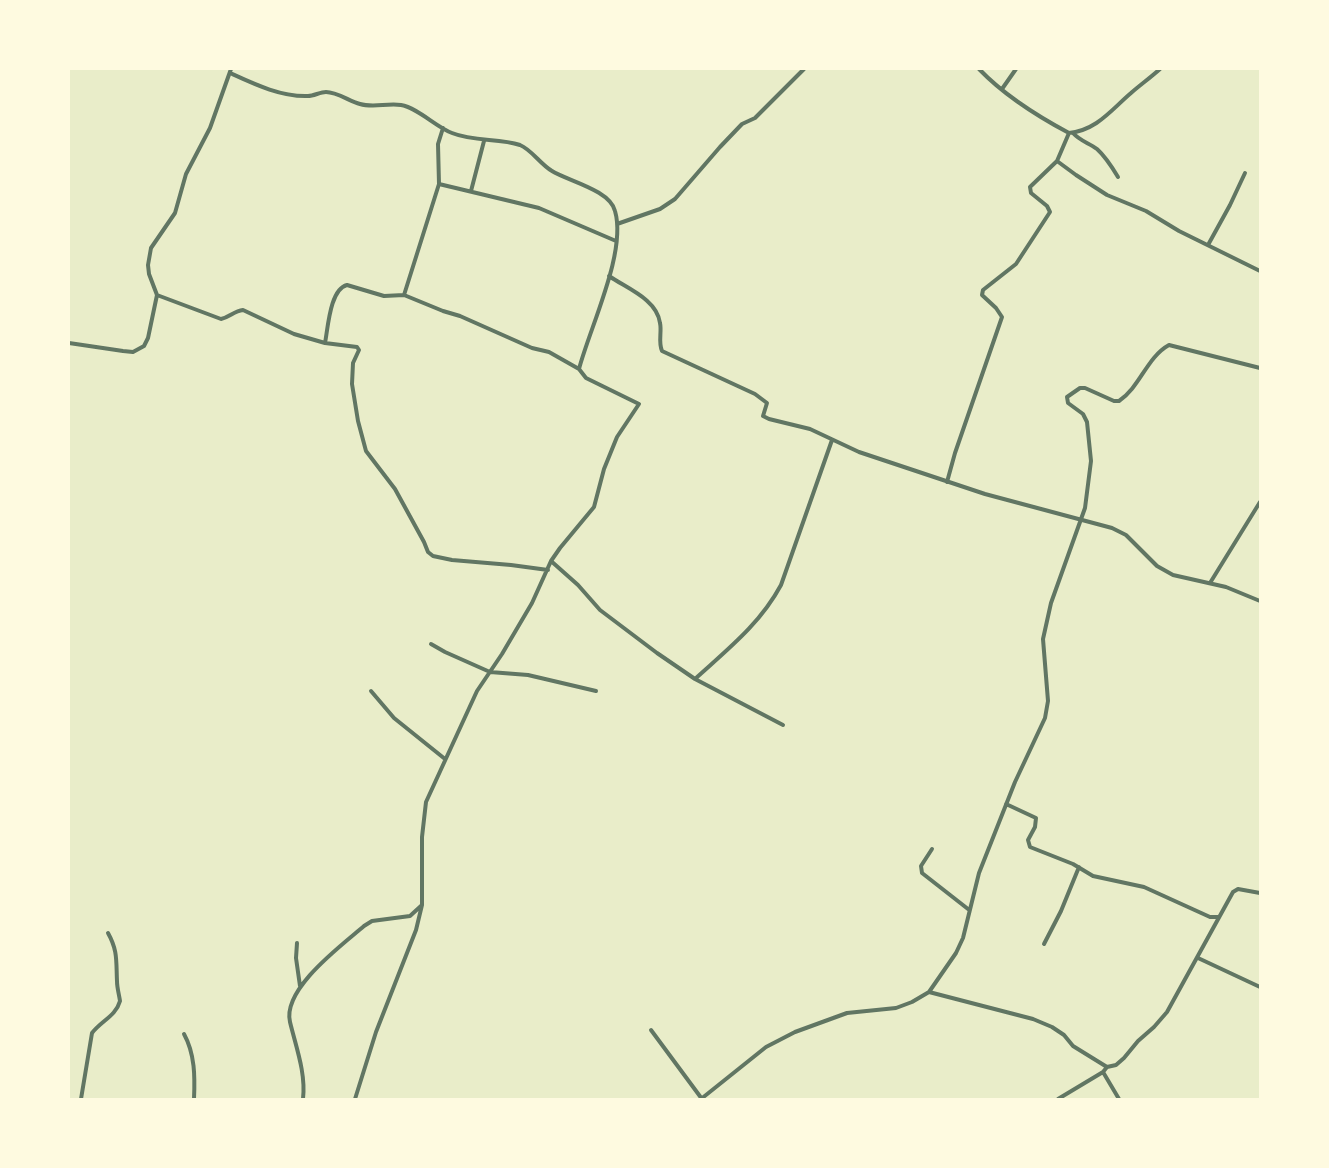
<!DOCTYPE html>
<html>
<head>
<meta charset="utf-8">
<style>
	body { margin:0 }
	#map { position:relative; width:1329px; height:1168px; overflow:hidden; background:#e9edc9; font-family:"PT Sans",sans-serif }
	canvas { display:block }
	.frame { position:absolute; inset:0; border:70px solid #fefae0; pointer-events:none }
</style>
</head>
<body>
<div id="map">
<canvas width="1329" height="1168"></canvas>
<div class="frame"></div>
</div>
<script>
const context = document.querySelector('canvas').getContext('2d');
context.lineJoin = 'round';
function strokePath(path, color, width, dash) {
  context.strokeStyle = color;
  context.lineWidth = width;
  context.lineCap = dash ? 'butt' : 'round';
  context.setLineDash(dash || []);
  context.stroke(path);
}
strokePath(new Path2D(`
	M979 69C1004 95 1037 116 1069 133
	M230 73C254 84 281 97 308 96 314 96 320 92 326 92 337 92 349 101 360 104 373 108 387 103 401 105 418 108 436 127 452 133 474 142 499 138 520 145 532 150 540 164 552 171 568 181 610 190 615 211 627 252 590 327 579 369L586 378 639 404 617 437 604 469 594 507 560 548 551 561 532 603 502 654 477 691 426 802 422 837V905L416 930 376 1032 355 1099
	M1002 89 1016 69
	M1073 133C1080 141 1089 143 1097 149 1106 157 1112 167 1118 177
	M1057 161 1076 175 1107 195 1146 211 1179 231 1260 271
	M439 184 539 208 616 241
	M471 191 484 141
	M617 224 660 209 675 199 720 147 742 124 755 118 804 69
	M1208 245 1230 205 1245 173
	M609 276C626 288 657 299 660 323 662 332 658 342 662 351L755 394 767 403 763 416 769 419 810 429 859 452 985 494 1112 528 1126 535 1157 566 1173 575 1226 587 1260 601
	M157 295 221 319C230 317 234 311 243 310L294 334 325 343 357 347 359 350 353 363 352 384 358 421 366 451 395 489 424 542 428 552 433 556 452 560 511 565 548 570
	M404 295 439 184 438 144 443 128
	M69 343 123 351 133 352 144 346 148 338 157 295 149 274 148 265 151 248 175 213 186 174 210 128 231 69
	M325 343C328 328 330 289 347 285L384 296 404 295 443 311 460 316 532 348 549 352 579 369
	M947 482 955 453 1002 317 996 308 982 295 983 290 1016 264 1050 212 1047 206 1031 193 1030 187 1057 161 1069 133C1097 130 1111 110 1131 93 1140 85 1150 78 1160 69
	M551 561 578 585 600 610 657 653 695 679 783 725
	M1210 583 1260 502
	M431 644 445 652 490 672 528 675 596 691
	M695 679C728 649 760 624 781 585L832 440
	M371 691 394 718 445 759
	M1006 804 1036 818 1035 827 1028 840 1030 847 1073 864 1093 876 1144 887 1210 917H1219
	M932 849 921 866 922 873 968 909
	M297 943 296 958 300 986
	M1044 944 1061 911 1079 867
	M1198 958 1260 987
	M929 992 1033 1019 1052 1027 1064 1035 1073 1046 1107 1067
	M651 1030 702 1099
	M184 1034C195 1054 195 1077 194 1099
	M1103 1072 1119 1099
	M81 1099 92 1033C101 1021 116 1016 120 1001 119 994 117 988 117 981 116 961 118 951 108 933
	M303 1099C306 1073 296 1047 290 1022 282 989 342 945 364 926L372 921 410 916 422 905
	M701 1099 766 1047 795 1032 847 1013 896 1008 912 1002 929 992 956 953 963 938 979 873 1015 782 1045 718 1048 701 1043 639 1051 603 1085 508 1091 461 1087 422 1083 414 1068 403 1067 397 1080 388H1085L1114 401H1119C1140 387 1147 357 1169 345L1260 368
	M1058 1099 1103 1072 1107 1067 1116 1065 1124 1058 1138 1041 1154 1027 1167 1012 1233 892 1238 889 1260 893`), '#617663', 4);
</script>
</body>
</html>
